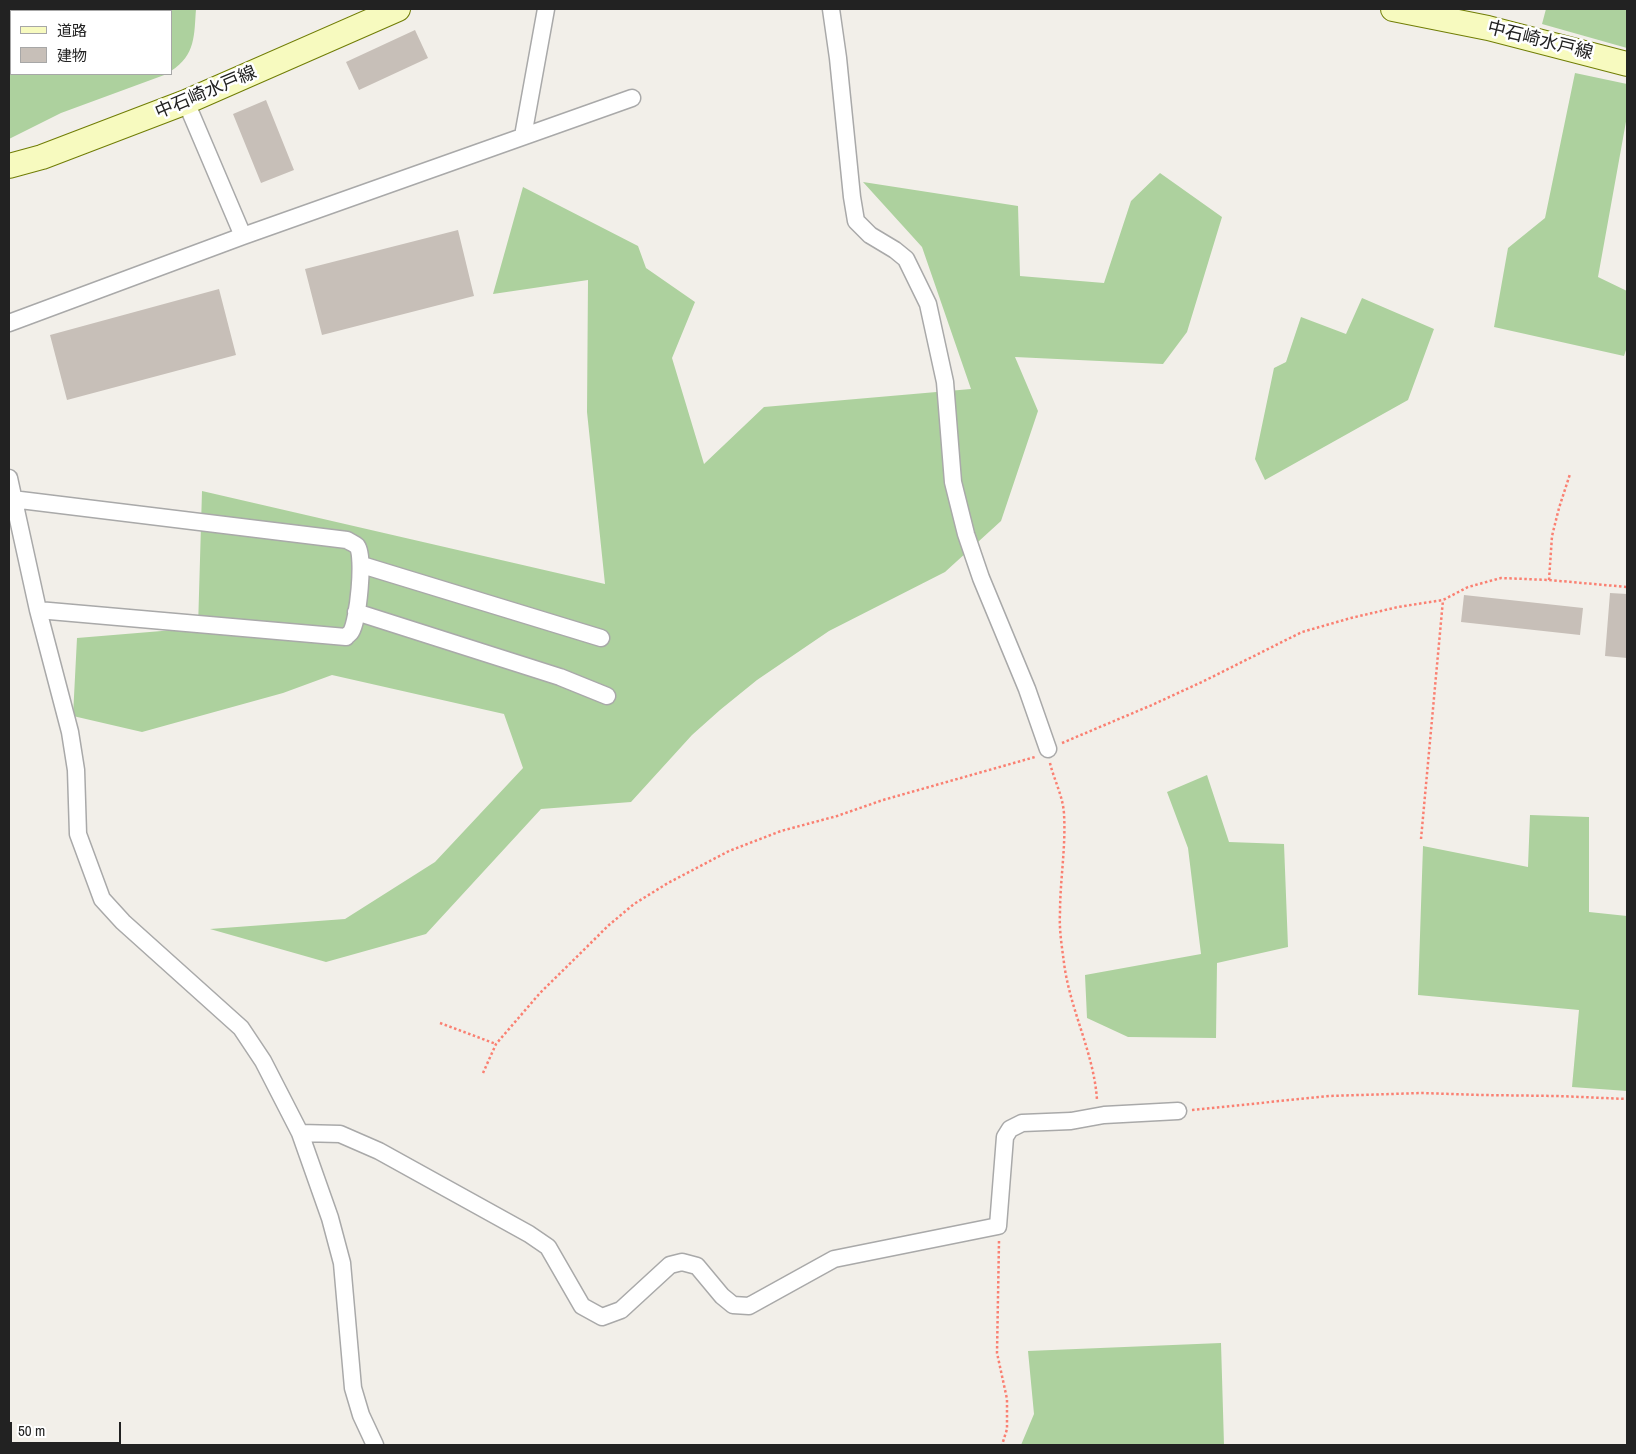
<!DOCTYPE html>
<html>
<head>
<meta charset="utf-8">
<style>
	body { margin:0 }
	#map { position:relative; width:1636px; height:1454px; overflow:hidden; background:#f2efe9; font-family:"Archivo Narrow","Noto Sans JP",sans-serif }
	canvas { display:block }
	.frame { position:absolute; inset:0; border:10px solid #222; pointer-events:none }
	.legend { position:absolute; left:10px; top:10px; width:162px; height:65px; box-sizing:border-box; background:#fff; border:1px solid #a7a7a7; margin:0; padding:6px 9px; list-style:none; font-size:15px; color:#222 }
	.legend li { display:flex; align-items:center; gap:10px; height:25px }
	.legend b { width:25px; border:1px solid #a7a7a7 }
	.scale { position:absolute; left:10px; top:1422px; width:111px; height:22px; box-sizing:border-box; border:2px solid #222; border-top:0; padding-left:6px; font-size:15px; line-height:18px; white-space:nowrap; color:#222; -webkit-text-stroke:4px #fff; paint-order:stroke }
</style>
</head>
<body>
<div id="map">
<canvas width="1636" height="1454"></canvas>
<div class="frame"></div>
<ul class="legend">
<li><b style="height:6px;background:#f7fabf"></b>道路</li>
<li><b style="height:14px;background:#c7bfb8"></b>建物</li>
</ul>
<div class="scale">50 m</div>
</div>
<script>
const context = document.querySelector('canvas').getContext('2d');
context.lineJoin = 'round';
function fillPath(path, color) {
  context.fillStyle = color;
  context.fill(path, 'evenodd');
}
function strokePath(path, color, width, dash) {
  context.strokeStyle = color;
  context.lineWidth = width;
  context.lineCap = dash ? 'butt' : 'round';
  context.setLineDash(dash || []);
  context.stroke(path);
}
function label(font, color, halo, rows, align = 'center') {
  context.font = font + ' "Archivo Narrow","Noto Sans JP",sans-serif';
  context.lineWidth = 5;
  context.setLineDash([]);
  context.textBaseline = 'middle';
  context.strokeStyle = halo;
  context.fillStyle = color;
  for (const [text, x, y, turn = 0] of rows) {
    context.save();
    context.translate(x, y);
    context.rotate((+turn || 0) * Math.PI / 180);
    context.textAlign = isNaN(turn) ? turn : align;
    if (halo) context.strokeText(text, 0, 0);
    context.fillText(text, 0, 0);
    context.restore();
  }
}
fillPath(new Path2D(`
	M9 9H196C194 35 196 55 171 71V11H11V74H167L61 113 9 139Z
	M1546 9H1627V48L1542 24Z
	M1575 73 1627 84V116L1598 277 1627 291V347L1624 356 1494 327 1508 248 1545 218Z
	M1160 173 1222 217 1187 332 1163 364 1015 357 1038 411 1001 521 945 572 829 631 757 680 720 710 692 735 631 802 541 809 426 934 326 962 210 929 345 919 435 862 523 768 504 714 332 675 283 693 142 732 73 716 77 638 198 628 202 491 605 584 587 412 588 280 493 294 523 187 638 246 646 268 695 302 672 358 704 464 764 407 971 389 922 247 863 182 1018 206 1020 276 1104 283 1131 201Z
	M1362 298 1434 329 1408 400 1265 480 1255 459 1274 368 1286 362 1301 317 1346 334Z
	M1207 775 1229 842 1284 844 1288 947 1217 963 1216 1038 1128 1037 1087 1018 1085 975 1201 954 1188 848 1167 792Z
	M1530 815 1589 817V912L1627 916V1091L1572 1087 1579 1010 1418 995 1423 846 1528 867Z
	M1221 1343 1224 1445H1021L1034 1414 1028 1351Z`), '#add19e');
fillPath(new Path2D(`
	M415 30 428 58 359 90 346 62Z
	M266 100 294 170 261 183 233 114Z
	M458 230 474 296 322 335 305 269Z
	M219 289 236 355 67 400 50 335Z
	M1610 593 1627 594V658L1605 656Z
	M1464 595 1583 608 1580 635 1461 622Z`), '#c7bfb8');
const minor = new Path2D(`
	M831 9 838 58 852 197 856 221 870 235 895 250 906 259 928 304 945 382 953 482 966 534 981 578 1027 689 1048 749
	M186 102 243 236
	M523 136 546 9
	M9 323 243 236 632 98
	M9 478 38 610 70 732 76 770 78 834 102 899 123 922 241 1028 263 1061 300 1133 330 1218 342 1263 353 1388 361 1415 375 1445
	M12 499 347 540C350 542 355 544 357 546 365 556 358 621 351 632 350 634 347 635 346 637L38 610
	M362 565 601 638
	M356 612 560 677 607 696
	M300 1133 340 1134 379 1151 529 1234 548 1247 582 1306 602 1317 621 1310 670 1265 682 1262 697 1266 722 1296 733 1305 749 1306 834 1259 998 1226 1005 1137 1010 1129 1022 1123 1071 1121 1104 1115 1178 1111`);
const secondary = new Path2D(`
	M1393 9 1488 28 1627 64
	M9 166 42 157 186 102 398 9`);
strokePath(minor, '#a9a9a9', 19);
strokePath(secondary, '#707d05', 26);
strokePath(new Path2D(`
	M1549 580 1552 536 1559 508 1570 474
	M1062 743 1152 705 1204 681 1302 632 1351 618 1398 607 1443 600 1468 587 1501 578 1549 580 1627 587
	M1050 763C1054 780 1063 796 1064 814 1066 847 1060 880 1060 913 1059 930 1062 947 1064 963 1070 1010 1094 1053 1097 1100
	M1421 839 1443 600
	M440 1023 496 1044
	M483 1073 496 1044 540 993 609 925 634 904 668 883 729 851 781 831 837 816 883 800 1035 757
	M1192 1110 1329 1096 1422 1093 1480 1095 1558 1096 1627 1099
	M999 1241 997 1353 1007 1399V1429L1002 1445`), '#fa8072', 2.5, [2.5, 2.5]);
strokePath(minor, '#fff', 16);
strokePath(secondary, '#f7fabf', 24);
label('18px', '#222', '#fff', [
	["中石崎水戸線",1540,41,14],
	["中石崎水戸線",206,93,-23]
]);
</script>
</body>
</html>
